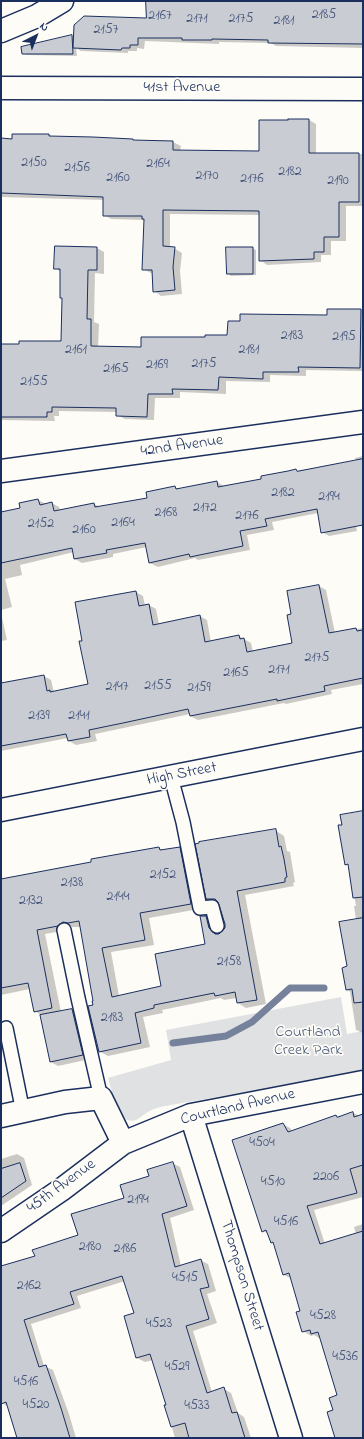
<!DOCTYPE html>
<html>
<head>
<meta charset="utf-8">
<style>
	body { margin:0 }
	#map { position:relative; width:364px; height:1439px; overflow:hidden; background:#fdfcf7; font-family:"Indie Flower",sans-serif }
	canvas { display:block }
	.frame { position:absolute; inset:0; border:2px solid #1b2f5e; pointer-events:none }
	.north { position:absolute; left:16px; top:16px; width:40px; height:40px; -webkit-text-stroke:3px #fdfcf7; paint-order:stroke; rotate:42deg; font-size:11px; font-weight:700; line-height:16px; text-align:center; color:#1b2f5e }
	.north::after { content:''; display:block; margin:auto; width:14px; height:18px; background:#1b2f5e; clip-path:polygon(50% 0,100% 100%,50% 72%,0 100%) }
</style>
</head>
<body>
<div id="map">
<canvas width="364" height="1439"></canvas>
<div class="frame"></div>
<div class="north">N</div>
</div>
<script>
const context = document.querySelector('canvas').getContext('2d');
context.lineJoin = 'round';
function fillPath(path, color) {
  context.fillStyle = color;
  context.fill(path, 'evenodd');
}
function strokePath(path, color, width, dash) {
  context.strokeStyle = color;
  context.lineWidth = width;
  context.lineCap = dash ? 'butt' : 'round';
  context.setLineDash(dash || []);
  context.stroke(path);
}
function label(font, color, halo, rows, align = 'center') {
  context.font = font + ' "Indie Flower",sans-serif';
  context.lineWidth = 3.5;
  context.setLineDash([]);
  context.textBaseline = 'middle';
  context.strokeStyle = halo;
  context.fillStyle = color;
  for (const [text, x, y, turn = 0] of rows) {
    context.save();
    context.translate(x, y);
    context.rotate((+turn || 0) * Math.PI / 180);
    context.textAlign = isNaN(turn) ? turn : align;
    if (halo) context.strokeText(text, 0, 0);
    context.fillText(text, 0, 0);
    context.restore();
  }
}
fillPath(new Path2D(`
	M341 997 347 1034 363 1031V1072L182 1103C173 1105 162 1106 154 1109 137 1116 138 1128 118 1115L108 1078 171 1060 166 1030Z`), '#e0e1e3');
fillPath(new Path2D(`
	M147 1H363V48L276 46 271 43 219 42V44L145 41 144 49 137 48V51H128V53L81 51 76 48 77 56 27 55 23 53 72 36 74 38 147 19Z
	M309 120 316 124V154H363V206H346V241H331V255H321V262L267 265 260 260V215L170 214V248H174L182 253 180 271 182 294 161 296 154 291 153 274 143 269 145 220 111 219 104 215V200L1 197V139L13 140 49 135 53 137 93 138 133 140 136 141 173 142 181 146 180 151 260 152Z
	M56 247 97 248 104 252V274L95 273 94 322 99 324 98 348H142L228 337 328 316V310H363V371L306 370V376L270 375V382L226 381V394L180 392V398H155L154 420 125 419 117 415V412L59 411V416H54L55 421 1 420V345L62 342 63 298 61 272 55 268Z
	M252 248 256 250V275L231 276 228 273Z
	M363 456V519L355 521 357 531 329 536 322 532 318 513 272 522 274 530 247 535 250 550 198 560 195 558 158 567 150 563 147 547 113 554V557L82 563 75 559 74 552 20 565 22 575 5 579 12 607 1 610V513L22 509 20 504 38 500 46 504 52 503 59 507 60 510 94 504 100 507 148 499 175 487 179 489 217 482 224 486 356 461 355 458Z
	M319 586 326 590 335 633 363 628V684L331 690 332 694 286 704 284 703 198 720 190 716V714L95 734 97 741 76 745 69 741 68 738 1 751V696L44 676 51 680 54 693 89 685 83 641 136 592 143 596 145 606 149 605 156 609 159 624 200 616 207 620 211 642 239 636 251 643 253 652 293 644V615Z
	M1 613 7 640 1 641Z
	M363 812V1033L356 1030 350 992 347 990 348 967 356 920 354 906H356L349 866 346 864 343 825Z
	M275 830 284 836 287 851 290 852 295 882 293 883 294 886 245 895 266 1004 246 1008 238 1003 237 998 224 1000 221 998 162 1010 163 1013 143 1017 150 1047 108 1056 99 1051 94 1005V1002L81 927H72L67 930 45 934 61 1012 72 1010 79 1014 90 1059 58 1066 51 1062 41 1015 35 1011 30 989 1 995V880L93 863 92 860 159 848 164 851 180 848 188 853 199 909 149 918 154 945 111 952 119 996 162 987 206 945V917L215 922 218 935H220L226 929V924L220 904H216L207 899Z
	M353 1113 363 1117V1189L362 1190 363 1197 314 1210 325 1244 356 1234 354 1227 363 1224V1438H336L334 1410 339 1396 321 1337 319 1338 314 1335 311 1336 303 1331 301 1312 292 1279 284 1275 274 1244 271 1243 269 1234 263 1231 283 1124 290 1128 292 1131 336 1116 339 1118Z
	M17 1154 24 1158 32 1185 1 1206V1159Z
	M172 1163 180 1167 194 1210 170 1218 181 1266 200 1260 208 1264 216 1291 207 1294 217 1323 193 1331 212 1392 224 1389 231 1393 238 1413 244 1417 251 1438H175L153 1360 145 1362 137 1358 135 1314 125 1281 77 1296 81 1308 31 1324 44 1366 53 1370 69 1414 76 1438H18L8 1407 1 1402V1275L79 1236 151 1177Z`), '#0003');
strokePath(new Path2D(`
	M173 1043 226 1036 252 1022 290 988H324`), '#76819c', 7);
const building = new Path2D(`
	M146 1H363V44L268 43V40L212 39V40H182V38H138V45H130V48H122L121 50 73 48 74 25 84 16 146 18Z
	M72 35 73 54H22L21 47Z
	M288 119H309V153H359V202H339V237H324V252H314V259L259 261V211L163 210V246L175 247 173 267 175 290 153 292 152 270H142L144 219H142V216H103V197L1 193V138L12 139V134H49V136L93 137 133 139V140L173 141V150L259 151V120H288Z
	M55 246 97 247V270H88L87 319H91V346L141 347V337H205V335H227L228 321H240V314L327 315V309H361L360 368 298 367 299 372H263V379L219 377 218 390 172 389 173 394H148L147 417 116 416V408L52 407V412H47V417H1V344H19V341H61L62 298H60V269H54Z
	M226 247H253V274H227Z
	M363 459V525L321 533 317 509 265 519 267 526 240 531 243 546 190 557 189 554 149 563 145 543 106 550 107 553 74 559 72 548 1 563V512L20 508 19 503 38 499 40 505 52 502 54 511 94 503 95 507 147 498 146 492 175 486 176 489 217 481 218 487 261 479V476L288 471 296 469 297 471Z
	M319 585 329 633 356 628 357 631 363 630V678L324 686 325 691 277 701V699L190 716 188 709 123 723 89 730 90 737 68 741 66 734 1 746V683L44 675 47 691 50 690V692L88 684 79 641H82L75 602 136 591 139 606 149 604 153 625 200 615 205 642 239 635 240 639 244 638 247 652 292 643 287 615 291 614 287 591Z
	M363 811V897L353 898 348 864 345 865 338 825H342L340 815Z
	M276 829 279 847 281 846 284 859 287 877 285 878V882L237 891 257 1000 237 1003 235 992 215 996 214 993 154 1005V1008L135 1013 141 1043 99 1052 88 1006 93 1005 92 1001H93L79 921 68 923 63 922 58 926 37 930 52 1008 34 1012 28 983 1 988V879L91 862V859L159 847 160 850 180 847 191 904 140 913 145 940 102 948 112 997 161 986 155 954 205 944 200 916H206L209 928 215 934H219L225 928V924L218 902 215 899H206L195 844 199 843V842Z
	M363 918V1002L354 1003 352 989 346 990 342 968 347 966 339 922Z
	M72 1009 83 1055 50 1062 40 1015Z
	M353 1112 354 1117 363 1114V1165L350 1169 357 1193 307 1206 320 1244 363 1231V1438H335L327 1412 333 1410 329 1398 337 1395 318 1332 311 1334 310 1330 302 1332 296 1312 300 1311 289 1273 283 1275 273 1242 271 1243 266 1230 262 1232 232 1140 283 1123 288 1132 336 1115 337 1117Z
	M173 1162 187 1206 162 1214 175 1267 201 1259 209 1287 200 1289 209 1319 186 1326 207 1393 224 1387 232 1413 237 1412 245 1438H189L185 1423 171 1427 164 1405H166L150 1354 136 1358 124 1316 134 1313 122 1276 70 1292 74 1304 24 1320 39 1367 46 1365 61 1408 70 1438H17L6 1402 1 1404V1266L35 1256 32 1250 78 1235 71 1214 124 1198 120 1185 149 1176 147 1170Z
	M20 1163 26 1181 1 1198V1169Z`);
fillPath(building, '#c9ccd3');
strokePath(building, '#1b2f5e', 1);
const lane = new Path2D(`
	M171 777 183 822 200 908 212 907 217 926
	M64 930 78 998 101 1098
	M6 1028 23 1112`);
const street = new Path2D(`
	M1 31 37 16 62 1
	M1 88 363 89
	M1 471 363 422
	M191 1115 291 1438
	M1 1116 65 1102 101 1098 123 1143
	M1 1231 61 1190 123 1143 191 1115 363 1082`);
const secondary = new Path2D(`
	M1 810 363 739`);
strokePath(lane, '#1b2f5e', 16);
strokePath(street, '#1b2f5e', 25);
strokePath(secondary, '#1b2f5e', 25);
strokePath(lane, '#fdfcf7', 13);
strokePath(street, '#fdfcf7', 22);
strokePath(secondary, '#fdfcf7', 22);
label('14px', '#46567b', null, [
	["2185",324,16],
	["2167",160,17],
	["2171",197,20],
	["2175",241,20],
	["2181",284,22],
	["2157",106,31],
	["2150",34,164],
	["2164",158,165],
	["2156",77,169],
	["2182",290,173],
	["2170",207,177],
	["2160",118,179],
	["2176",252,180],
	["2190",338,182],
	["2183",292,337],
	["2195",344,338],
	["2161",76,351],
	["2181",249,351],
	["2175",204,365],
	["2169",157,366],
	["2165",116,370],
	["2155",34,383],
	["2182",283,494],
	["2194",329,498],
	["2172",205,509],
	["2168",166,514],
	["2176",247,517],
	["2164",123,524],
	["2152",41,525],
	["2160",84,531],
	["2175",317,659],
	["2171",279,671],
	["2165",236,674],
	["2155",158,687],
	["2147",117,688],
	["2159",199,689],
	["2139",39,717],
	["2141",79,717],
	["2152",163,876],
	["2138",72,884],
	["2144",118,898],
	["2132",31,902],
	["2158",229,963],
	["2183",112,1019],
	["4504",262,1144],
	["2206",326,1178],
	["4510",273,1183],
	["2194",138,1201],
	["4516",286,1223],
	["2180",90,1248],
	["2186",125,1250],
	["4515",185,1279],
	["2162",29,1287],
	["4528",323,1317],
	["4523",159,1325],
	["4536",345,1358],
	["4529",177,1368],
	["4516",26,1383],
	["4520",36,1406],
	["4533",197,1407]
]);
label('16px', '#1b2f5e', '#fdfcf7', [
	["41st Avenue",182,88],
	["42nd Avenue",182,447,-8],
	["High Street",182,775,-11],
	["Courtland Avenue",238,1108,-13],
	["45th Avenue",62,1187,-36],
	["Thompson Street",241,1276,73]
]);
label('16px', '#4c5c7f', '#fdfcf7', [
	["Courtland",308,1033],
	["Creek Park",308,1051]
]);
</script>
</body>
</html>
